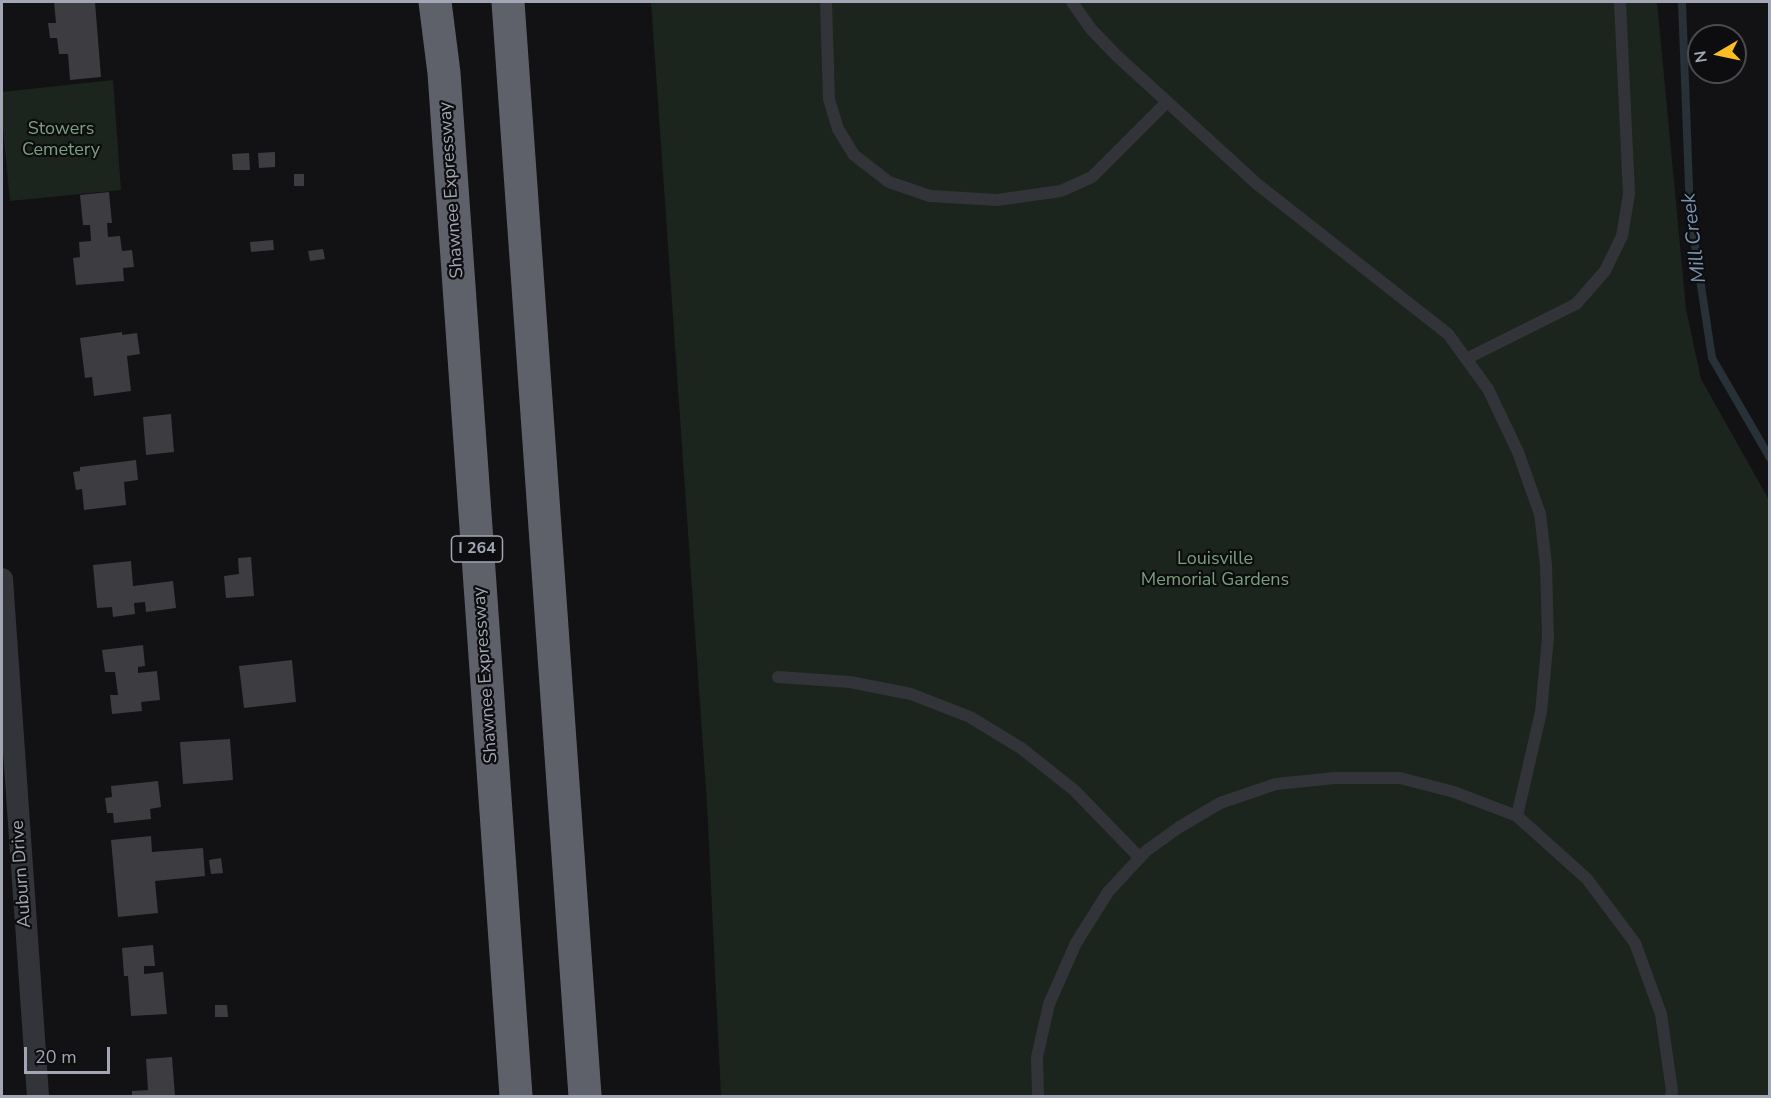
<!DOCTYPE html>
<html>
<head>
<meta charset="utf-8">
<style>
	body { margin:0 }
	#map { position:relative; width:1771px; height:1098px; overflow:hidden; background:#121214; font-family:"Nunito Sans",sans-serif }
	canvas { display:block }
	.frame { position:absolute; inset:0; border:3px solid #a3a7b5; pointer-events:none }
	.north { position:absolute; left:1687px; top:24px; width:60px; height:60px; box-sizing:border-box; background:#0d0d0f; border:2px solid #494b51; border-radius:50%; rotate:261deg; font-size:16px; font-weight:700; line-height:24px; text-align:center; color:#a3a7b5 }
	.north::after { content:''; display:block; margin:auto; width:21px; height:27px; background:#fabe24; clip-path:polygon(50% 0,100% 100%,50% 72%,0 100%) }
	.scale { position:absolute; left:24px; top:1047px; width:86px; height:27px; box-sizing:border-box; border:3px solid #a3a7b5; border-top:0; padding-left:8px; font-size:18px; line-height:21px; white-space:nowrap; color:#a3a7b5; -webkit-text-stroke:4px #0d0d0f; paint-order:stroke }
</style>
</head>
<body>
<div id="map">
<canvas width="1771" height="1098"></canvas>
<div class="frame"></div>
<div class="north">N</div>
<div class="scale">20 m</div>
</div>
<script>
const context = document.querySelector('canvas').getContext('2d');
context.lineJoin = 'round';
function fillPath(path, color) {
  context.fillStyle = color;
  context.fill(path, 'evenodd');
}
function strokePath(path, color, width, dash) {
  context.strokeStyle = color;
  context.lineWidth = width;
  context.lineCap = dash ? 'butt' : 'round';
  context.setLineDash(dash || []);
  context.stroke(path);
}
function label(font, color, halo, rows, align = 'center') {
  context.font = font + ' "Nunito Sans",sans-serif';
  context.lineWidth = 4.5;
  context.setLineDash([]);
  context.textBaseline = 'middle';
  context.strokeStyle = halo;
  context.fillStyle = color;
  for (const [text, x, y, turn = 0] of rows) {
    context.save();
    context.translate(x, y);
    context.rotate((+turn || 0) * Math.PI / 180);
    context.textAlign = isNaN(turn) ? turn : align;
    if (halo) context.strokeText(text, 0, 0);
    context.fillText(text, 0, 0);
    context.restore();
  }
}
fillPath(new Path2D(`
	M651 2H1657L1686 309 1701 379 1769 500V1096H721L707 804Z
	M113 80 121 190 10 201 2 118V92Z`), '#1c241e');
strokePath(new Path2D(`
	M1682 2 1690 213 1712 358 1770 458`), '#283038', 8);
fillPath(new Path2D(`
	M54 2H95L101 77 70 80 68 54H59L57 38H50L48 23H56Z
	M275 152V167L259 168 258 153Z
	M249 153 250 170H233L232 154Z
	M294 174H304V186H294Z
	M109 192 112 223H107L108 237 120 236 122 251 132 250 134 267 123 268 124 281 76 285 73 258 80 257 79 242 91 241 90 225H83L80 195Z
	M273 240 274 250 251 252 250 242Z
	M323 249 325 259 310 261 308 251Z
	M122 332V335L137 333 140 354 127 356 131 391 94 396 92 377 85 378 80 338Z
	M171 414 174 452 146 455 143 417Z
	M136 460 138 480 124 482 126 505 84 510 82 489 76 490 73 472 80 471V467Z
	M251 557 254 596 226 598 224 576 239 574 238 558Z
	M131 561 133 586 173 581 176 608 146 612 145 602 134 603 135 614 113 617 112 607 97 608 93 565Z
	M143 645 145 666 138 667V673L157 671 160 700 141 702 142 711 112 714 110 695H118L115 672H105L102 650Z
	M292 660 296 702 244 708 239 666Z
	M230 739 233 780 183 784 180 742Z
	M158 781 161 807 150 809 151 819 114 823 113 813H107L105 798 112 797 111 786Z
	M151 836 152 852 203 848 205 876 155 881 158 913 118 917 111 840Z
	M221 858 223 873 211 874 209 860Z
	M153 945 155 966H144V974L163 972 167 1014 131 1016 128 976H124L122 948Z
	M215 1005H227L228 1017H215Z
	M172 1057 175 1096H132V1091L148 1090 146 1059Z`), '#3c3c41');
strokePath(new Path2D(`
	M826 2 829 99 838 129 854 155 889 182 930 196 997 200 1061 191 1092 177 1167 102
	M1072 2 1091 29 1116 55 1257 184 1448 334 1488 389 1518 452 1540 514 1546 565 1548 638 1541 712 1517 816
	M1466 359 1576 304 1605 271 1622 236 1629 194 1620 2
	M778 677 850 682 911 694 970 717 1021 748 1074 790 1140 858
	M1038 1096 1037 1057 1049 1004 1076 943 1108 892 1146 851 1178 828 1220 803 1276 784 1335 778H1400L1454 792 1517 816 1587 879 1635 943 1661 1014 1672 1091 1671 1096`), '#333439', 12);
strokePath(new Path2D(`
	M2 579 38 1096`), '#333439', 22);
strokePath(new Path2D(`
	M435 2 444 73 516 1096
	M508 2 585 1096`), '#5f616a', 33);
for (const [x, y, w] of [
	[477,549,51]
]) {
  const box = new Path2D();
  box.roundRect(x - w / 2, y - 13, w, 26, 4.5);
  context.fillStyle = '#0d0d0f';
  context.fill(box);
  strokePath(box, '#a3a7b5', 1.5);
}
label('bold 16px', '#a3a7b5', null, [
	["I 264",477,549]
]);
label('18px', '#79a17e', '#0d0d0f', [
	["Stowers",61,130],
	["Cemetery",61,151],
	["Louisville",1215,560],
	["Memorial Gardens",1215,581]
]);
label('18px', '#a3a7b5', '#0d0d0f', [
	["Shawnee Expressway",452,190,-94],
	["Shawnee Expressway",486,675,-94],
	["Auburn Drive",22,874,-94]
]);
label('italic 20px', '#7894b2', '#0d0d0f', [
	["Mill Creek",1695,238,-97]
]);
</script>
</body>
</html>
